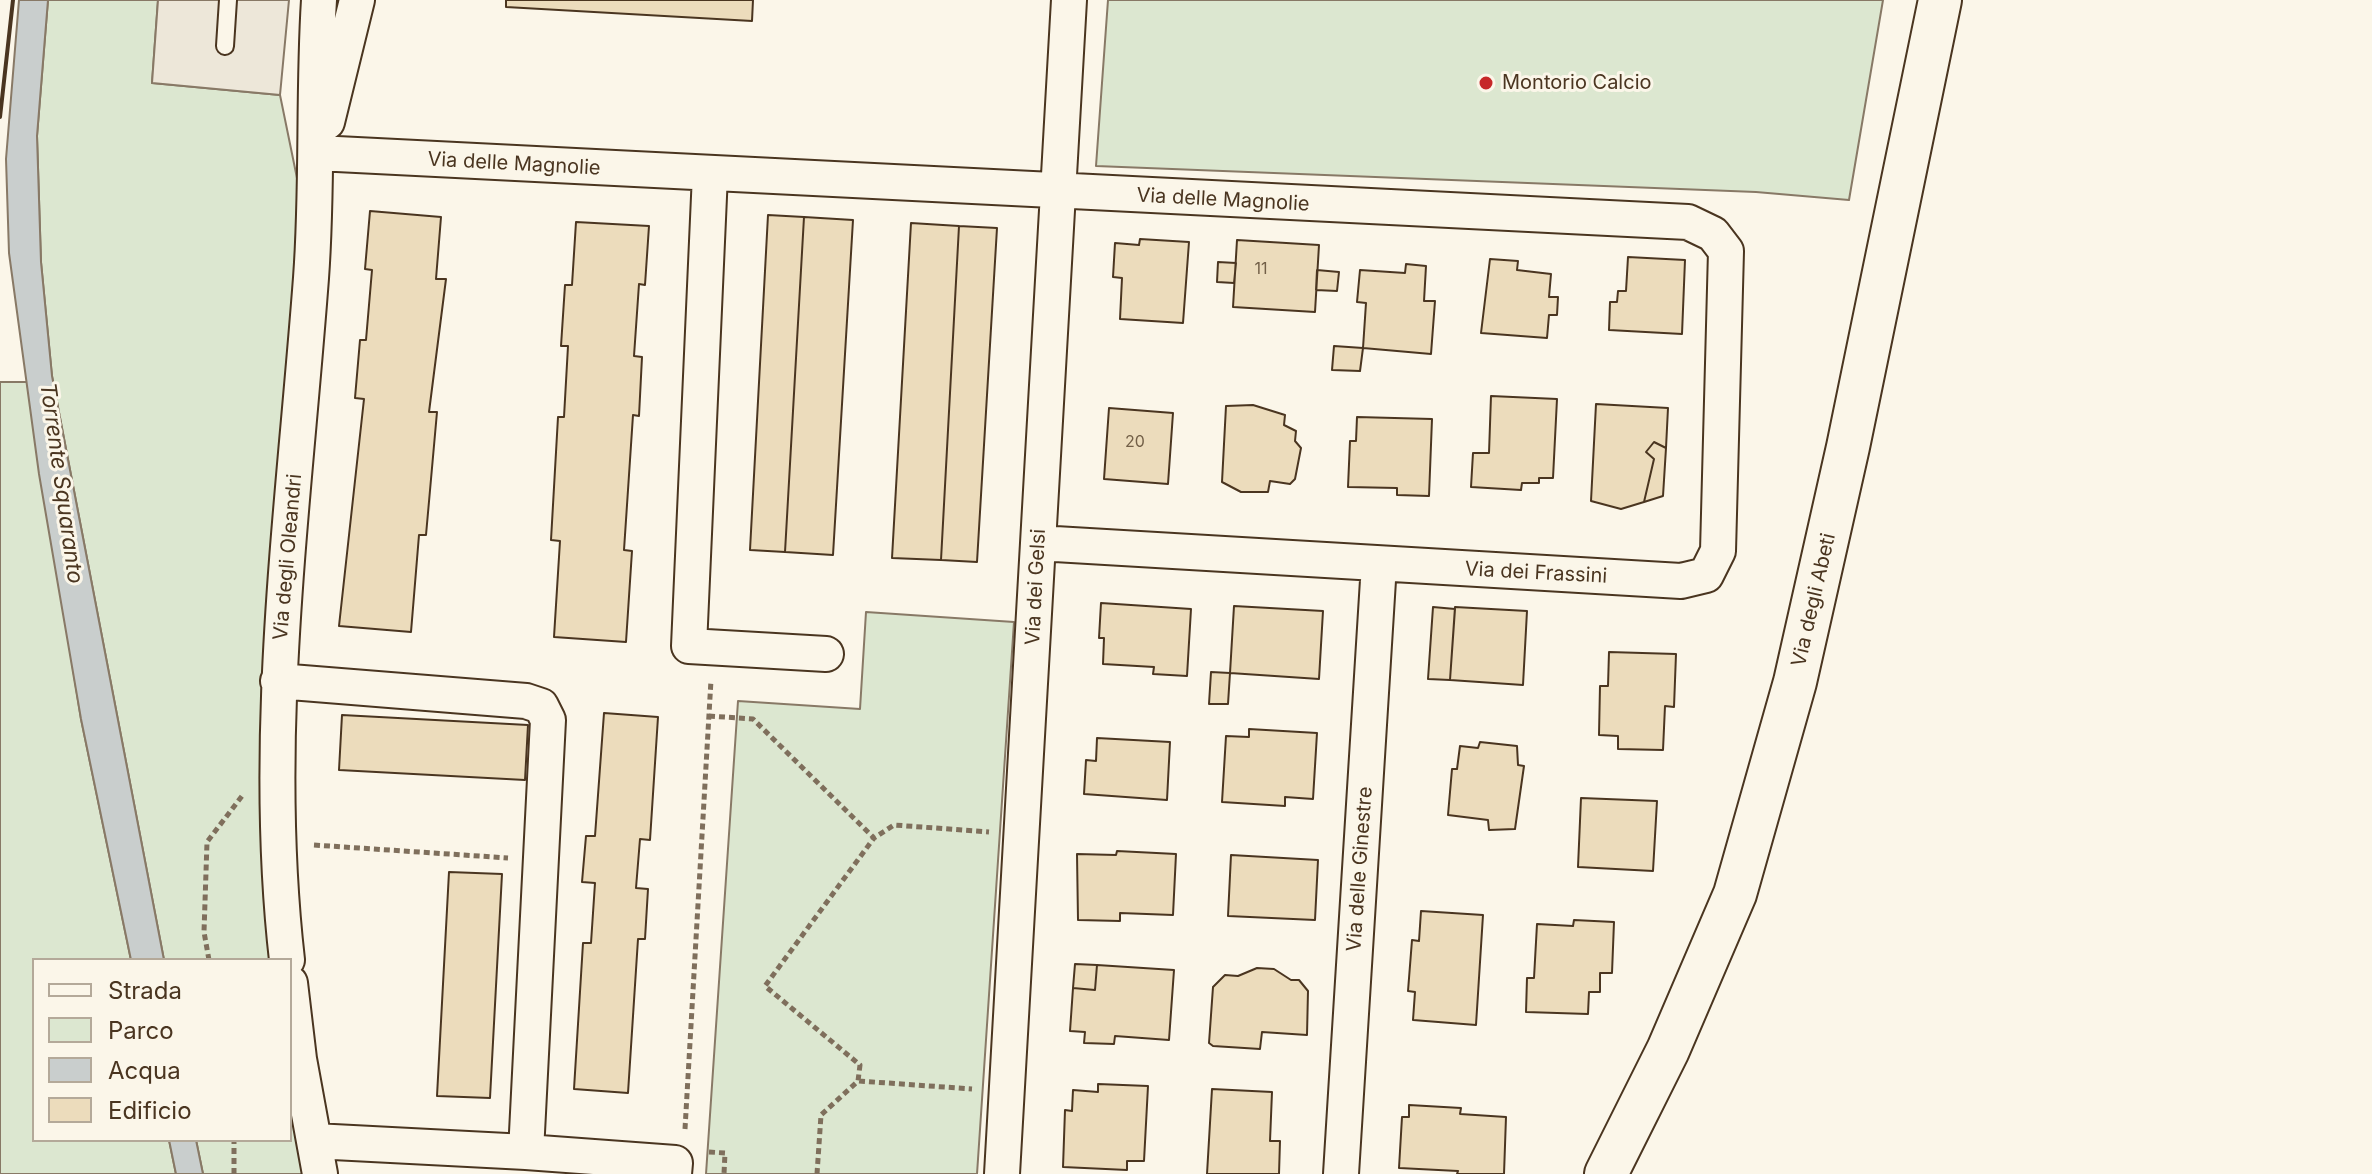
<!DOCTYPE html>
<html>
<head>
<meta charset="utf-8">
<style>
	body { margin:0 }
	#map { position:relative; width:2372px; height:1174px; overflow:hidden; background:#fbf6e9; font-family:Inter,sans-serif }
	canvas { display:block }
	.legend { position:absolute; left:32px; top:958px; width:260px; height:184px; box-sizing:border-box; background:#fbf6e9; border:2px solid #b4a999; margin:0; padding:10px 14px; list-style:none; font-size:24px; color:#4a3520 }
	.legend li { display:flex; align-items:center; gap:16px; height:40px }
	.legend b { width:40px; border:2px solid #b4a999 }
</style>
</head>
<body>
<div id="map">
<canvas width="2372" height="1174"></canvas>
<ul class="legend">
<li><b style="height:10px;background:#fbf6e9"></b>Strada</li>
<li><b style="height:22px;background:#dce7d0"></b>Parco</li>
<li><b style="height:22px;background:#c9cecd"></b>Acqua</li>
<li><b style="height:22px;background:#ecdcbc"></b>Edificio</li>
</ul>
</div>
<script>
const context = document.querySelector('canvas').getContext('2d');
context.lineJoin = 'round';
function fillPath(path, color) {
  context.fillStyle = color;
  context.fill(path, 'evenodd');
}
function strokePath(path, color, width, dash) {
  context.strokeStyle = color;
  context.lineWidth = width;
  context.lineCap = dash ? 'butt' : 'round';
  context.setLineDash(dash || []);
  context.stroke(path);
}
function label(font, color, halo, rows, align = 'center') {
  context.font = font + ' Inter,sans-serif';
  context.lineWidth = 6;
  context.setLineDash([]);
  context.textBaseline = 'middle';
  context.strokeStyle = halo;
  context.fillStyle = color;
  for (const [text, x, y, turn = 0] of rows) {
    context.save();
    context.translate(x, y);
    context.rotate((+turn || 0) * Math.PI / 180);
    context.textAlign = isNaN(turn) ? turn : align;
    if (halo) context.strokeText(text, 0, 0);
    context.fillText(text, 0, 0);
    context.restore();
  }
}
const green = new Path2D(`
	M48 0H158L152 83 280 95 298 183 268 934 273 960H164L52 376 41 262 37 136Z
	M1108 0H1883L1849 200 1756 192 1096 166Z
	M0 382H27L81 719 131 960H34V1140H169L176 1174H0Z
	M866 612 1014 622 977 1174H706L738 701 860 709Z
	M290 1057 311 1174H203L196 1140H290Z`);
fillPath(green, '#dce7d0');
strokePath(green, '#887966', 2);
const parking = new Path2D(`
	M158 0H289L280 95 152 83Z`);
fillPath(parking, '#ede7d9');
strokePath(parking, '#887966', 2);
const water = new Path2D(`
	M19 0H48L37 136 41 262 52 376 164 960H131L81 719 39 474 9 253 6 159Z
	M169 1140H196L203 1174H176Z`);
fillPath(water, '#c9cecd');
strokePath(water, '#887966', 2);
const building = new Path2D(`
	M506 0H753L752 21 506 7Z
	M370 211 441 217 436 279H446L429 412H437L426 535H419L411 632 339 626 364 399 355 398 360 340H366L372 270 365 269Z
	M768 215 804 217 785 552 750 550Z
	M804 217 853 220 833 555 785 552Z
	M576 222 649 226 645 285 639 284 634 356 642 357 639 416 633 415 624 550 632 551 626 642 554 637 560 541 551 540 558 417H564L568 346H561L565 285H572Z
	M911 223 959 226 941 560 892 558Z
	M959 226 997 228 977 562 941 560Z
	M1140 239 1189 242 1183 323 1120 319 1122 278 1113 277 1115 243 1139 245Z
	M1237 240 1319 245 1315 312 1233 307Z
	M1628 257 1685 260 1682 334 1609 330 1610 302H1617L1618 291H1626Z
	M1490 259 1518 261 1517 270 1551 274 1549 297H1558L1557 315H1549L1547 338 1481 333Z
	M1218 262 1236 263 1234 283 1217 282Z
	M1406 264 1426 266 1424 301H1435L1431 354 1363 348 1366 303 1357 302 1360 270 1405 273Z
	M1317 270 1339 272 1337 291 1316 290Z
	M1334 346 1363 348 1360 371 1332 370Z
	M1491 396 1557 399 1553 478H1539V483H1522L1521 490 1471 487 1473 453H1489Z
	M1596 404 1668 408 1666 448 1654 442 1646 452 1654 459 1644 502 1621 509 1591 501Z
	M1253 405 1285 415 1284 425 1296 431 1295 441 1301 448 1295 479 1290 484 1270 481 1268 492H1241L1222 482 1226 406Z
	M1109 408 1173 413 1168 484 1104 479Z
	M1357 417 1432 419 1429 496 1397 495V488L1348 487 1350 441H1356Z
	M1654 442 1666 448 1663 496 1644 502 1654 459 1646 452Z
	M1101 603 1191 609 1187 676 1153 674 1154 667 1103 664 1104 638H1099Z
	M1234 606 1323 611 1319 679 1230 673Z
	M1433 607 1455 609 1450 680 1428 679Z
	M1455 607 1527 611 1523 685 1450 680Z
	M1609 652 1676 654 1674 707 1665 706 1663 750 1618 749V736L1599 735 1600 686H1608Z
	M1211 672 1230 673 1228 704H1209Z
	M604 713 658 717 650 840 640 839 636 888 648 889 645 939H638L628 1093 574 1089 583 943H591L595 883 582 882 586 836H595Z
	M342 715 528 725 525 780 339 770Z
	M1249 729 1317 733 1313 799 1285 797V806L1222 802 1226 736 1249 737Z
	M1097 738 1170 742 1167 800 1084 794 1086 760 1096 761Z
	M1480 742 1517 746 1518 765 1524 766 1515 829 1489 830 1488 820 1448 815 1452 769H1457L1460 746 1478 748Z
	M1581 798 1657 801 1653 871 1578 867Z
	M1117 851 1176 854 1173 915 1120 913V921L1078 920 1077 854 1116 855Z
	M1231 855 1318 860 1315 920 1228 916Z
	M449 872 502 874 490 1098 437 1096Z
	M1421 911 1483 915 1476 1025 1413 1020 1415 992 1408 991 1412 940 1419 941Z
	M1574 920 1614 922 1612 973H1600V992H1589L1588 1014 1526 1012 1527 978H1534L1537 924 1573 926Z
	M1075 964 1097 965 1095 990 1073 988Z
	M1097 965 1174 970 1169 1040 1115 1036 1114 1044 1084 1043 1085 1032 1070 1031 1073 988 1095 990Z
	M1257 968 1274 969 1291 980H1299L1308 991 1307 1035 1262 1032 1260 1049 1213 1046 1209 1043 1213 987 1225 975 1238 976Z
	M1098 1084 1148 1086 1144 1161H1127V1170L1063 1167 1065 1110 1072 1111 1073 1090 1098 1092Z
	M1212 1089 1272 1092 1270 1141H1280L1279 1174H1207Z
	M1409 1105 1461 1108 1460 1114 1506 1117 1504 1174H1457L1458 1171 1399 1168 1402 1117H1409Z`);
fillPath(building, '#ecdcbc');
strokePath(building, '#4a3520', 2);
const service = new Path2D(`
	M225 46 228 0`);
const minor = new Path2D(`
	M327 122 357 0
	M317 153 1688 222 1713 234 1726 251 1718 551 1706 575 1681 581 1038 543
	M710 174 689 646 826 654
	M278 681 526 701 541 706 548 720 526 1152 314 1141
	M287 960C261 733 294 505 311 278 318 185 313 93 319 0
	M290 983 299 1059 320 1174
	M526 1152 675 1163 674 1174
	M1002 1174 1069 0
	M1341 1174 1379 564`);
const tertiary = new Path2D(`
	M1606 1174 1668 1050 1735 894 1795 682 1848 447 1940 0`);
strokePath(service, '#4a3520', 20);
strokePath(minor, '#4a3520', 38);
strokePath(tertiary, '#4a3520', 46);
strokePath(new Path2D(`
	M709 716 753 719 874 838 894 825 989 832
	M314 845 508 858
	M209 960 204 932 207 842 242 796
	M859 1081 972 1089
	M685 1129 711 680
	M709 1152 725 1153 724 1174
	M234 1174V1140
	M817 1174 821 1115 858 1081 860 1065 765 986 874 838`), '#7f6f5c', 5, [6, 4]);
strokePath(service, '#fbf6e9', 16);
strokePath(minor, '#fbf6e9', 34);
strokePath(tertiary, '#fbf6e9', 42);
strokePath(new Path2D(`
	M0 117 13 0`), '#4a3520', 4);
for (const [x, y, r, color] of [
	[1486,83,8,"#c62828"]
]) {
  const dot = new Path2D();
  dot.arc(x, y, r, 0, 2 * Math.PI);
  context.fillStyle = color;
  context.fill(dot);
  strokePath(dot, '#fbf6e9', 3);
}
label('16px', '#725f47', null, [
	["11",1261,269],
	["20",1135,442]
]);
label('20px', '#4a3520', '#fbf6e9', [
	["Montorio Calcio",1502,83]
], 'left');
label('20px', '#4a3520', '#fbf6e9', [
	["Via delle Magnolie",514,164,3],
	["Via delle Magnolie",1223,200,3],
	["Via degli Oleandri",288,557,-85],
	["Via dei Frassini",1536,573,3],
	["Via dei Gelsi",1036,587,-87],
	["Via degli Abeti",1814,600,-77],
	["Via delle Ginestre",1360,869,-86]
]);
label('italic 22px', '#4a3520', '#fbf6e9', [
	["Torrente Squaranto",61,483,82]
]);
</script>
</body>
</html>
